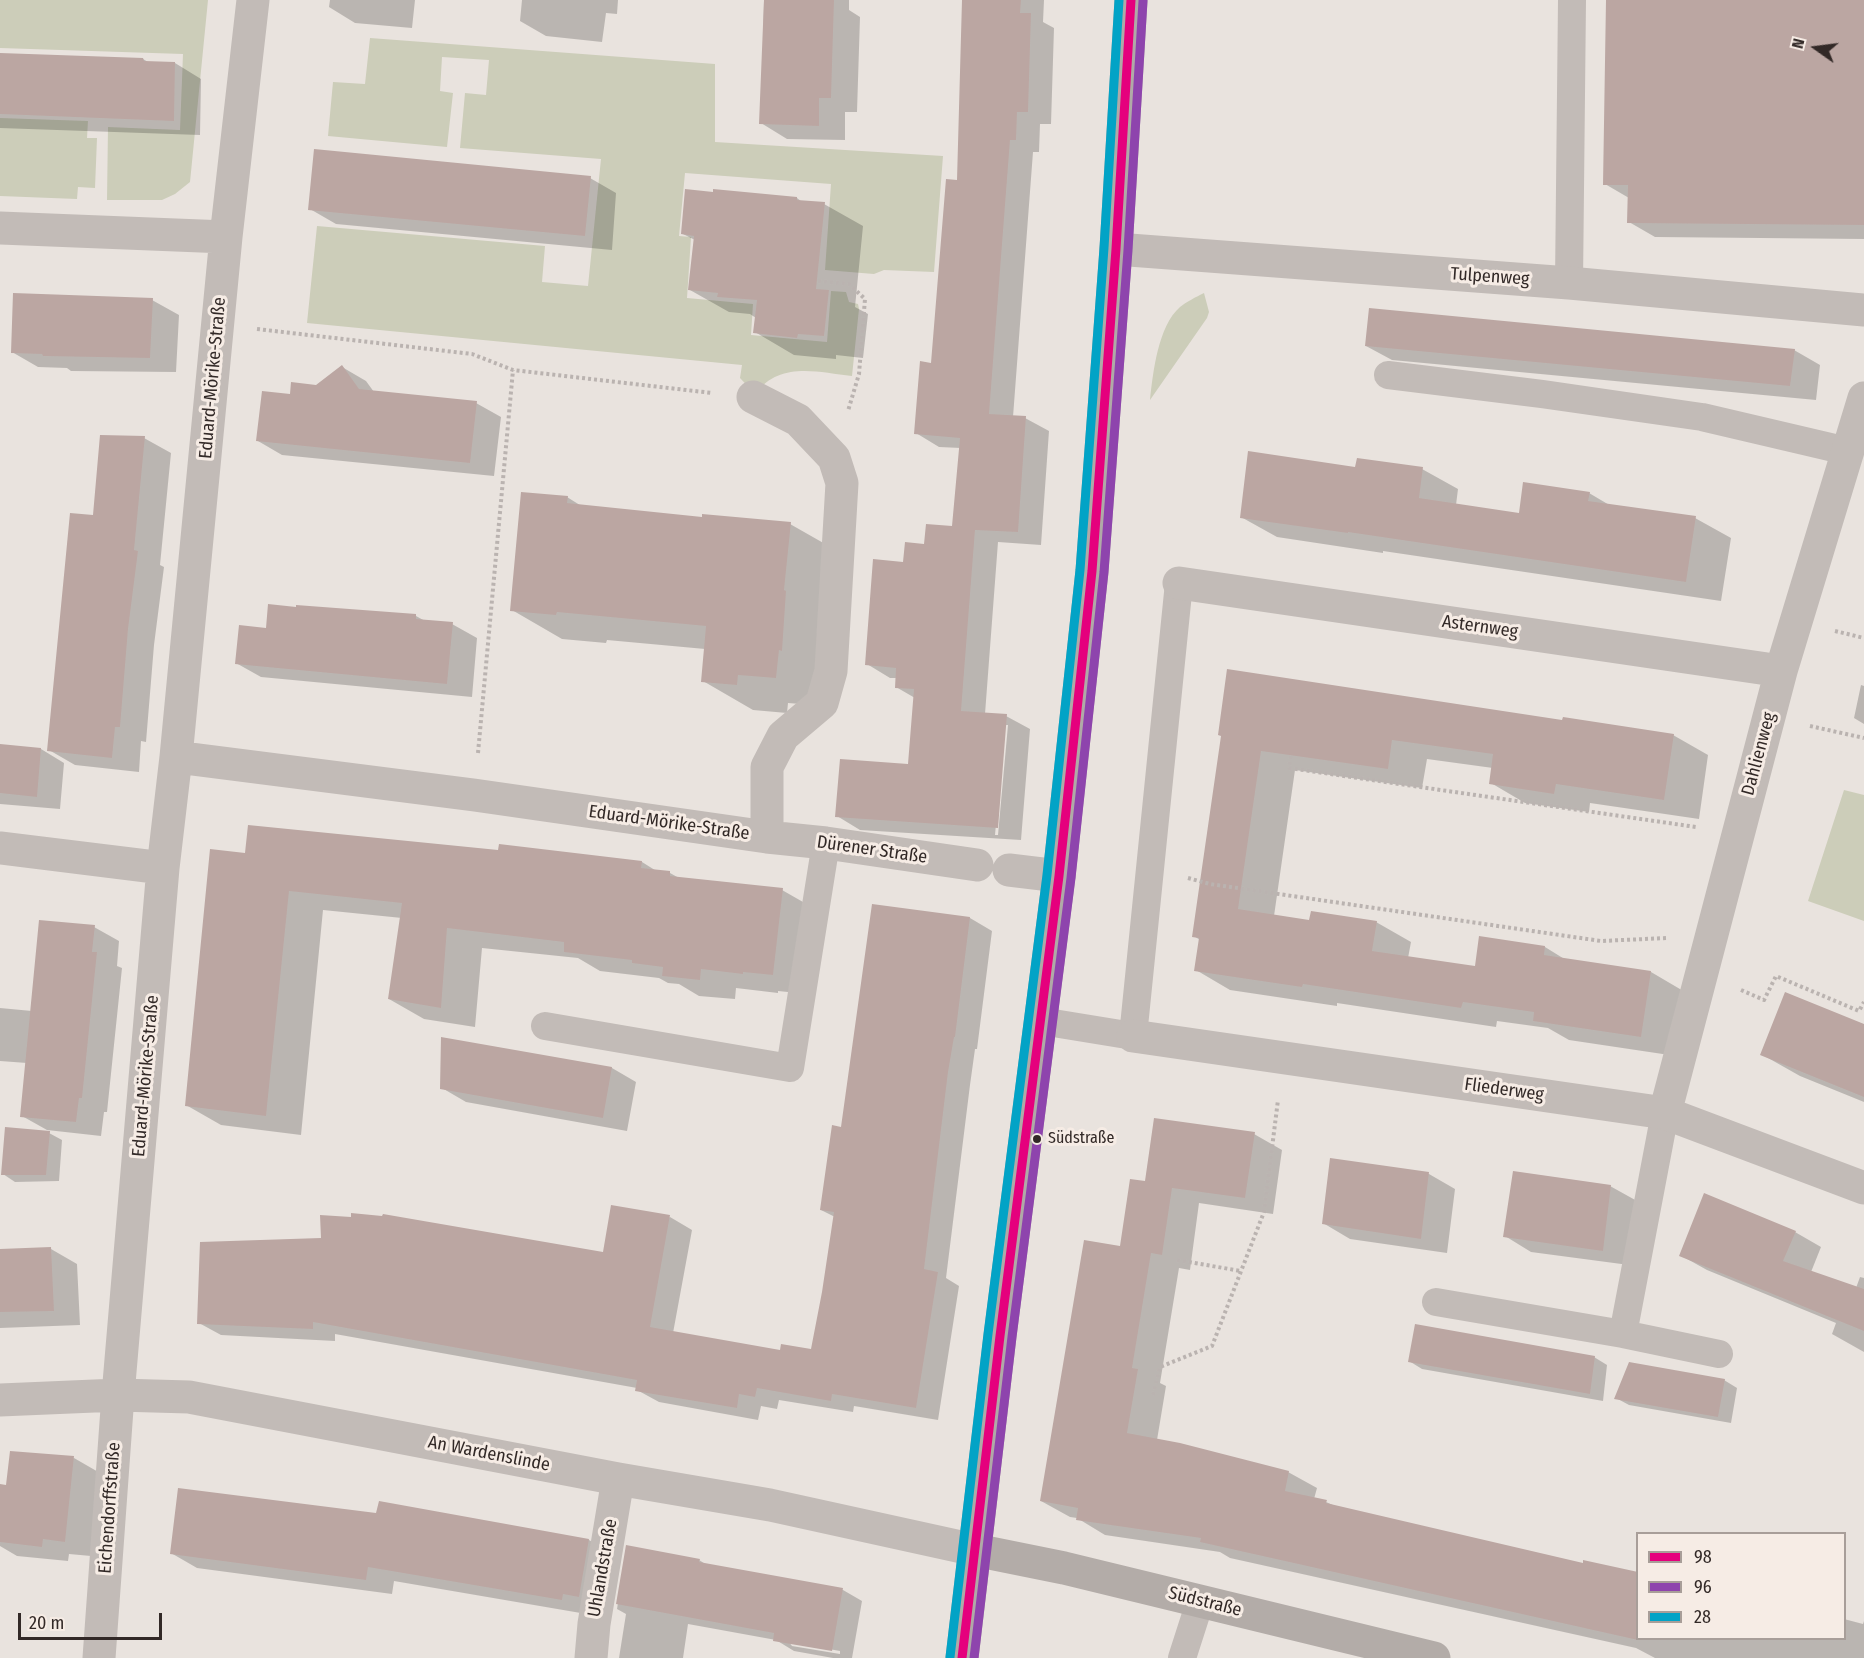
<!DOCTYPE html>
<html>
<head>
<meta charset="utf-8">
<style>
	body { margin:0 }
	#map { position:relative; width:1864px; height:1658px; overflow:hidden; background:#e9e3de; font-family:"Fira Sans Condensed",sans-serif }
	canvas { display:block }
	.legend { position:absolute; left:1636px; top:1532px; width:210px; height:108px; box-sizing:border-box; background:#f6ece5; border:2px solid #a89e99; margin:0; padding:8px 10px; list-style:none; font-size:18px; color:#322927 }
	.legend li { display:flex; align-items:center; gap:12px; height:30px }
	.legend b { width:30px; border:2px solid #a89e99 }
	.north { position:absolute; left:1786px; top:18px; width:60px; height:60px; -webkit-text-stroke:4px #f6ece5; paint-order:stroke; rotate:284deg; font-size:16px; font-weight:700; line-height:24px; text-align:center; color:#322927 }
	.north::after { content:''; display:block; margin:auto; width:21px; height:27px; background:#322927; clip-path:polygon(50% 0,100% 100%,50% 72%,0 100%) }
	.scale { position:absolute; left:18px; top:1613px; width:144px; height:27px; box-sizing:border-box; border:3px solid #322927; border-top:0; padding-left:8px; font-size:18px; line-height:21px; white-space:nowrap; color:#322927; -webkit-text-stroke:4px #f6ece5; paint-order:stroke }
</style>
</head>
<body>
<div id="map">
<canvas width="1864" height="1658"></canvas>
<ul class="legend">
<li><b style="height:8px;background:#e5007d"></b>98</li>
<li><b style="height:8px;background:#8e44ad"></b>96</li>
<li><b style="height:8px;background:#02a3c6"></b>28</li>
</ul>
<div class="north">N</div>
<div class="scale">20 m</div>
</div>
<script>
const context = document.querySelector('canvas').getContext('2d');
context.lineJoin = 'round';
function fillPath(path, color) {
  context.fillStyle = color;
  context.fill(path, 'evenodd');
}
function strokePath(path, color, width, dash) {
  context.strokeStyle = color;
  context.lineWidth = width;
  context.lineCap = dash ? 'butt' : 'round';
  context.setLineDash(dash || []);
  context.stroke(path);
}
function label(font, color, halo, rows, align = 'center') {
  context.font = font + ' "Fira Sans Condensed",sans-serif';
  context.lineWidth = 6;
  context.setLineDash([]);
  context.textBaseline = 'middle';
  context.strokeStyle = halo;
  context.fillStyle = color;
  for (const [text, x, y, turn = 0] of rows) {
    context.save();
    context.translate(x, y);
    context.rotate((+turn || 0) * Math.PI / 180);
    context.textAlign = isNaN(turn) ? turn : align;
    if (halo) context.strokeText(text, 0, 0);
    context.fillText(text, 0, 0);
    context.restore();
  }
}
fillPath(new Path2D(`
	M0 0H208L190 182 175 194 162 200H107L108 127 180 130 183 54 0 48Z
	M370 38 715 64V142L943 156 934 272 884 270 874 274 825 270 831 184 685 173 679 236 691 237 687 298 753 304 751 335 827 342 831 291 846 292 849 302 858 304 859 309 852 376C816 372 780 361 755 394L740 378 742 365 307 323 317 226 545 246 542 282 588 286 601 159 460 148 465 93 486 95 489 60 442 57 440 91 453 93 447 147 328 136 333 82 365 84Z
	M0 118 88 121 87 138H97L95 188 78 187 77 199 0 196Z
	M1204 293 1209 312 1207 318 1150 400C1153 373 1158 326 1180 307 1186 302 1196 297 1204 293Z
	M1844 790 1864 795V921L1808 901Z`), '#cccdb9');
fillPath(new Path2D(`
	M330 0H415L412 28 355 23 329 7Z
	M522 0H618L617 14 606 13 602 42 546 36 520 21Z
	M764 0H849V10L860 17 857 112H845V140L787 139 761 123Z
	M964 0H1044L1043 22 1054 28 1051 124H1040L1039 152H1033L1013 417 1025 418 1049 431 1041 545 998 542 985 714 1006 716 1030 729 1021 840 860 830 837 816 910 766 915 698 896 687 897 678H890L867 664 904 563 926 545 953 528 961 448 939 447 916 433 932 364 959 182ZM1005 725H1008L998 835H995Z
	M1607 0H1864V239L1655 237 1629 222V198L1605 184Z
	M0 54 143 59 148 62 175 63 201 79 200 135 0 128Z
	M590 178 616 193 612 250 336 224 310 209Z
	M797 198 802 202 824 204 863 226 855 307 868 314 863 358 836 355V359L794 355 755 332 756 318 750 314 729 312 690 290 695 240 683 234Z
	M152 300 179 315 176 372 71 371 67 368 38 367 12 352Z
	M1366 346 1794 350 1820 365 1816 400 1392 360Z
	M342 367 366 381 374 392 476 403 501 417 494 476 282 455 258 441 291 395 317 386Z
	M144 438 171 453 160 565 164 567 154 645 146 742 141 741 139 772 75 765 49 750 94 517Z
	M1357 468 1422 469 1458 489 1456 505 1520 514 1589 493 1611 506 1695 518 1731 538 1721 601 1383 551V553L1277 537 1241 517Z
	M567 497 583 507 704 519 790 524 841 553 826 706 788 703 787 713 753 710 703 681 705 649 607 640 606 643 562 639 512 610Z
	M416 616 425 621 452 624 477 638 472 697 261 677 236 663 267 630Z
	M1861 685 1864 686V724L1854 718Z
	M1563 722 1673 735 1708 755 1699 819 1590 803 1589 812 1525 803 1491 783 1493 768 1427 759 1422 788 1295 770 1274 916 1311 922H1376L1411 942 1408 958 1476 968 1545 947 1566 960 1651 972 1685 992 1676 1056 1569 1040 1548 1028 1497 1021 1496 1027 1337 1003V1006L1230 990 1196 970 1200 940 1194 936 1222 736Z
	M0 746 41 749 64 763 60 809 0 804Z
	M499 851 642 862 658 872 670 873 679 878 782 890 817 910 808 994 778 991V993L736 988 735 999 699 996 679 984 668 983 659 978 600 971 578 958 482 948 475 1027 424 1019 389 999 402 918 323 910 301 1135 221 1125 186 1105 247 854Z
	M873 905 970 918 992 931 977 1049H975L970 1085 946 1278 959 1286 938 1420 854 1406 853 1412 779 1400 777 1409 761 1406 758 1420 659 1402 637 1390V1388L335 1334V1341L221 1335 199 1323 605 1254 670 1217 692 1230 673 1333 781 1352 812 1351 824 1292 835 1217 821 1210 842 1128Z
	M94 927 119 941 117 966 122 968 107 1112H104L101 1136 47 1130 22 1116 27 1063 0 1061V1008L32 1011Z
	M1864 1026V1102L1800 1076 1761 1054Z
	M442 1038 612 1068 636 1082 627 1131 466 1102 442 1088Z
	M49 1133 62 1140 59 1181 15 1182 3 1174Z
	M1254 1134 1282 1150 1273 1214 1199 1203 1190 1270 1179 1268 1160 1383 1166 1386 1157 1440 1288 1472 1317 1488 1314 1499 1326 1502 1638 1638H1844V1619L1863 1624 1864 1621V1658H1655L1636 1648 1230 1558 1220 1552 1105 1535 1077 1518 1070 1517 1041 1501 1121 1248 1146 1183Z
	M1331 1160 1429 1174 1455 1189 1447 1253 1350 1239 1323 1223Z
	M1610 1186 1637 1201 1629 1265 1531 1252 1505 1236Z
	M1795 1232 1821 1247 1811 1272 1856 1288 1860 1277 1864 1278V1352L1832 1334 1836 1323 1707 1270 1680 1255Z
	M51 1249 77 1264 80 1325 0 1328V1250Z
	M1594 1357 1607 1365 1603 1401 1422 1369 1409 1361Z
	M1724 1380 1737 1388 1731 1423 1629 1405 1616 1398Z
	M74 1458 100 1473 91 1556 69 1554 68 1561 17 1556 0 1546V1485L7 1487Z
	M589 1540 614 1555 604 1617 394 1581 392 1594 197 1568 171 1553Z
	M627 1547 699 1560 707 1565 843 1590 862 1601 852 1658H833L794 1651 776 1640 688 1624 683 1658H619L626 1614 617 1609ZM789 1642 840 1651V1654L792 1646Z`), '#0003');
fillPath(new Path2D(`
	M764 0H834L831 98H819V126L759 124Z
	M962 0H1021L1020 13H1031L1028 112H1017L1016 140H1010L989 414 1026 416 1018 532 975 530 961 711 1007 714 998 828 835 817 840 759 908 764 914 689 895 688 896 668 865 665 873 559 903 562 905 542 924 544 926 524 952 526 960 438 914 434 920 361 931 363 946 179 957 180Z
	M1606 0H1864V225L1627 223 1628 185H1603Z
	M0 53 143 58 144 61 175 62 174 121 0 114Z
	M314 149 591 176 585 236 308 210Z
	M685 189 713 192V189L797 197V200L825 202 816 289 829 290 824 336 798 334 797 338 753 333 757 300 717 297 718 293 688 290 694 236 681 234Z
	M13 293 153 298 150 358 43 356 42 354 11 353Z
	M1369 308 1795 349 1790 386 1365 346Z
	M342 365 359 389 477 401 470 463 256 441 262 391 290 394 291 382 316 385Z
	M100 435 145 436 134 550 138 551 128 629 120 727H115L112 758 47 751 70 513 93 515Z
	M1248 451 1355 467 1357 458 1423 467 1419 498 1519 513 1523 482 1590 492 1588 501 1696 516 1686 582 1348 532V533L1240 518Z
	M521 492 568 496 567 503 702 517V514L791 522 784 590 786 591 782 651 779 650 776 678 738 675 737 685 701 682 706 626 557 612 556 615 510 611Z
	M268 604 296 607V605L416 614V619L453 622 447 684 235 664 239 625 266 628Z
	M1227 669 1562 720 1563 717 1674 734 1664 800 1556 784 1554 794 1489 784 1493 754 1392 740 1388 769 1261 751 1238 909 1309 920 1311 911 1377 921 1372 951 1475 966 1479 936 1545 946 1544 955 1651 971 1641 1037 1533 1021 1534 1012 1463 1002 1461 1008 1303 984 1302 987 1194 971 1199 938 1192 937 1221 736 1218 735Z
	M0 744 41 748 37 797 0 793Z
	M248 825 498 850 499 844 642 861 641 868 670 871V876L783 888 773 975 743 972V974L701 969 700 980 662 976 663 967 632 963V960L564 952V942L447 928 441 1008 388 999 402 903 289 891 266 1116 185 1106 210 849 245 853Z
	M872 904 970 917 955 1037H954L948 1072 924 1269 938 1272 916 1408 832 1394 831 1401 757 1388 755 1397 739 1394 737 1408 635 1391 637 1380 313 1322V1329L197 1324 200 1242 321 1238 320 1215 351 1217V1213L382 1216 383 1214 603 1252 611 1205 670 1215 650 1327 780 1350 781 1344 811 1349 822 1292 834 1212 820 1210 832 1125 841 1127Z
	M39 920 95 925 92 952H97L82 1098H79L76 1122 20 1117Z
	M1785 992 1864 1024V1097L1760 1055Z
	M441 1037 612 1067 603 1118 440 1089Z
	M1154 1118 1255 1132 1245 1198 1172 1188 1162 1255 1151 1253 1132 1368 1138 1369 1127 1433 1180 1443 1289 1471 1285 1491 1327 1500 1326 1503 1583 1563V1560L1638 1572V1640L1200 1542 1201 1538 1076 1520 1078 1508 1040 1501 1084 1240 1120 1246 1130 1179 1145 1181Z
	M5 1127 50 1131 46 1175H1Z
	M1330 1158 1429 1172 1421 1239 1322 1224Z
	M1513 1171 1611 1185 1603 1251 1503 1237Z
	M1704 1193 1796 1231 1783 1261 1864 1289V1331L1679 1256Z
	M51 1247 54 1311 0 1312V1249Z
	M1415 1324 1595 1356 1590 1394 1408 1362Z
	M1629 1362 1725 1379 1718 1417 1614 1399Z
	M10 1451 74 1456 65 1542 43 1539 42 1547 0 1542V1484L6 1485Z
	M178 1488 376 1513 379 1501 589 1539 579 1597 563 1594 562 1600 368 1567 366 1580 170 1554Z
	M626 1545 700 1559 699 1562 843 1588 832 1651 773 1641 774 1633 616 1604Z`), '#bba6a2');
strokePath(new Path2D(`
	M818 281 849 284 865 299 859 374 848 411
	M257 329 472 354 513 370 712 393
	M1835 631 1864 638
	M1810 726 1864 738
	M478 753 513 370
	M1291 756 1289 768 1696 827
	M1188 878 1210 884 1601 941 1667 938
	M1741 990 1764 1000 1776 976 1859 1011 1864 1002
	M1177 1260 1241 1271
	M1153 1395 1160 1367 1212 1346 1264 1212 1278 1100`), '#bab3b0', 4, [3, 3]);
strokePath(new Path2D(`
	M1569 283 1572 0
	M1388 375 1542 394 1702 417 1847 451
	M1041 1021 1133 1036 1179 583
	M545 1026 790 1068 826 843
	M1436 1302 1623 1334 1719 1354
	M1623 1334 1665 1113
	M1182 1658 1200 1602`), '#c2bbb7', 28);
strokePath(new Path2D(`
	M0 228 226 237
	M1116 249 1569 283 1864 310
	M1179 583 1781 671
	M176 757 474 795 767 837V767L783 736 822 703 831 671 842 483 834 458 798 420 753 397
	M767 837 826 843 977 865
	M0 848 163 868
	M1009 870 1059 876
	M1133 1036 1665 1113 1864 1188
	M1665 1113 1781 671 1864 398
	M0 1400 118 1395 189 1397 618 1479 770 1505 975 1550
	M99 1658 118 1395 163 868 176 757 226 237 253 0
	M591 1658 594 1624 618 1479`), '#c2bbb7', 33);
strokePath(new Path2D(`
	M975 1550 1064 1568 1434 1658`), '#b3aca8', 33);
strokePath(new Path2D(`
	M962 1658 1000 1336 1059 876 1092 571 1116 249 1131 0`), '#b0aaa7', 33);
strokePath(new Path2D(`
	M962 1658 1000 1336 1059 876 1092 571 1116 249 1131 0`), '#e5007d', 9);
strokePath(new Path2D(`
	M974 1658 1012 1337 1071 878 1104 572 1128 250 1143 1`), '#8e44ad', 9);
strokePath(new Path2D(`
	M950 1657 988 1334 1047 875 1080 570 1104 248 1119 0`), '#02a3c6', 9);
for (const [x, y, r, color] of [
	[1037,1139,5,"#322927"]
]) {
  const dot = new Path2D();
  dot.arc(x, y, r, 0, 2 * Math.PI);
  context.fillStyle = color;
  context.fill(dot);
  strokePath(dot, '#f6ece5', 2);
}
label('16px', '#322927', '#f6ece5', [
	["Südstraße",1048,1139]
], 'left');
label('18px', '#322927', '#f6ece5', [
	["Tulpenweg",1490,277,4],
	["Eduard-Mörike-Straße",213,378,-85],
	["Asternweg",1480,627,8],
	["Dahlienweg",1759,754,-75],
	["Eduard-Mörike-Straße",669,823,8],
	["Dürener Straße",872,850,8],
	["Eduard-Mörike-Straße",146,1076,-85],
	["Fliederweg",1504,1090,8],
	["An Wardenslinde",489,1454,11],
	["Eichendorffstraße",110,1508,-86],
	["Uhlandstraße",603,1568,-80],
	["Südstraße",1205,1602,14]
]);
</script>
</body>
</html>
